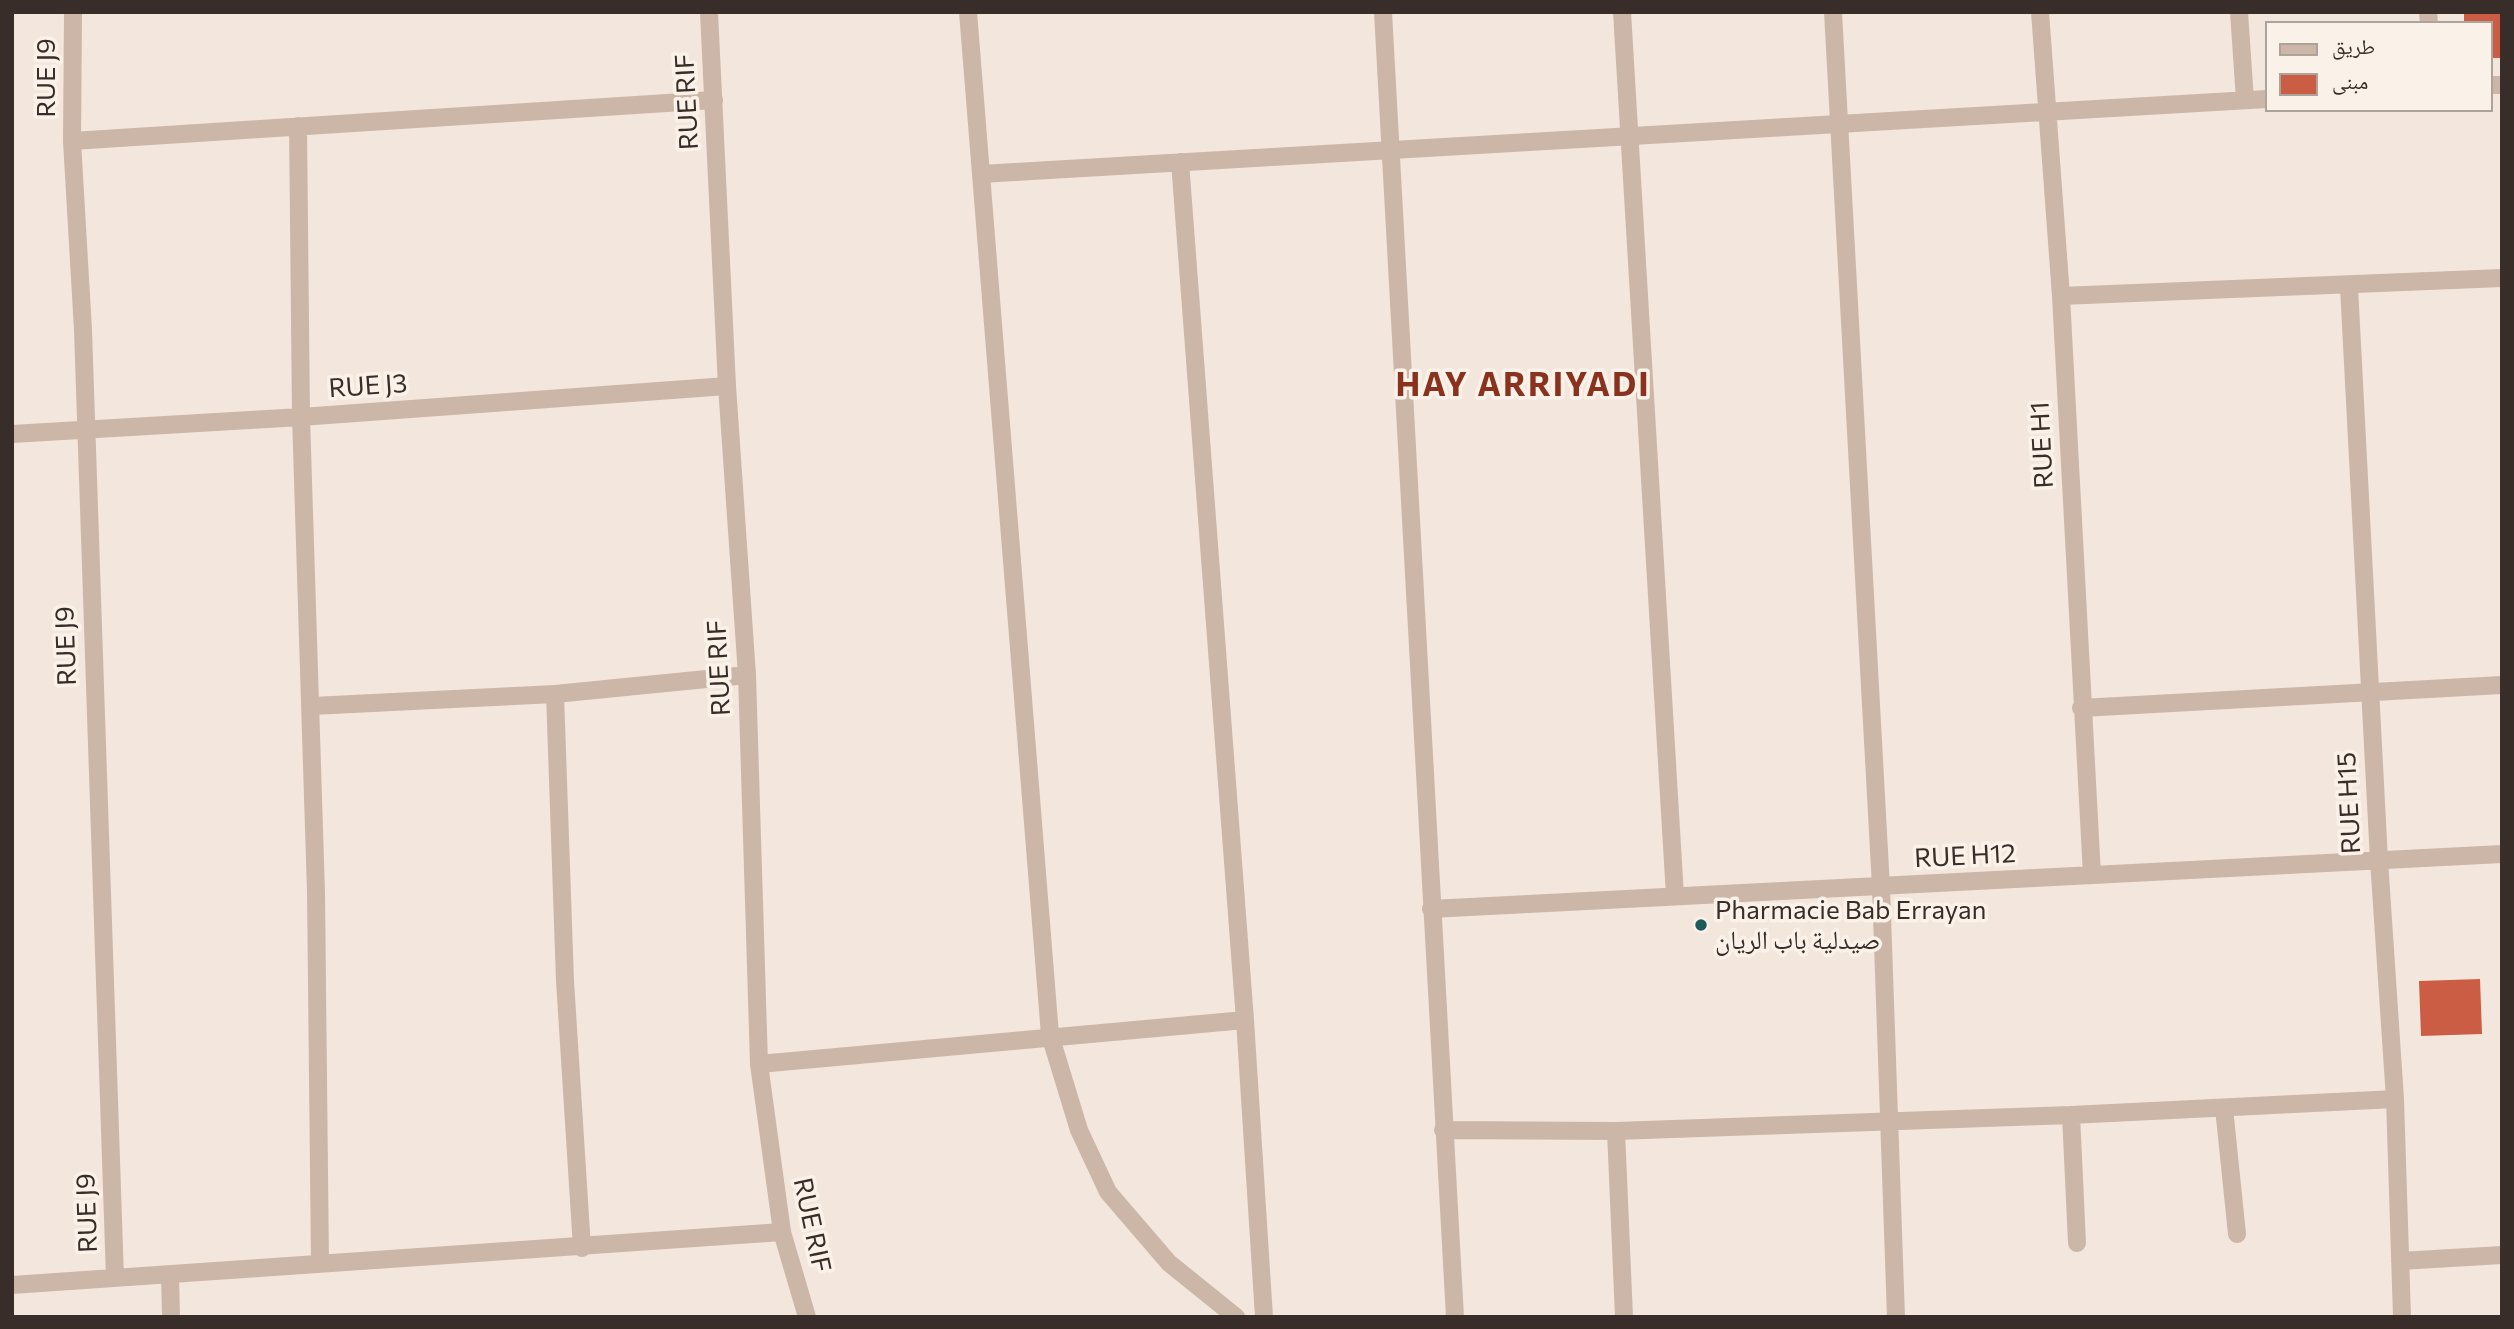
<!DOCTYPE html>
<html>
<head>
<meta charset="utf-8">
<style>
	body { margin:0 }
	#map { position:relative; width:2514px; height:1329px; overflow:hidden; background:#f3e7dd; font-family:Commissioner,"Noto Naskh Arabic",sans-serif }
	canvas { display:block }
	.frame { position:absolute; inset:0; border:14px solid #382d28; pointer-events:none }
	.legend { position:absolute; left:2265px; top:21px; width:228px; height:91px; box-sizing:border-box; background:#faf2e9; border:2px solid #aca39c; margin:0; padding:9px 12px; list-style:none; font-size:21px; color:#382d28 }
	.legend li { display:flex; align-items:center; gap:14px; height:35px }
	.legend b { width:35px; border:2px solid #aca39c }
</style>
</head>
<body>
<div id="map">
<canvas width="2514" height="1329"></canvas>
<div class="frame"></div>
<ul class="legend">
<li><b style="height:9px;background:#ccb6a8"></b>طريق</li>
<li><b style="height:19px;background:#ca5d43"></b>مبنى</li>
</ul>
</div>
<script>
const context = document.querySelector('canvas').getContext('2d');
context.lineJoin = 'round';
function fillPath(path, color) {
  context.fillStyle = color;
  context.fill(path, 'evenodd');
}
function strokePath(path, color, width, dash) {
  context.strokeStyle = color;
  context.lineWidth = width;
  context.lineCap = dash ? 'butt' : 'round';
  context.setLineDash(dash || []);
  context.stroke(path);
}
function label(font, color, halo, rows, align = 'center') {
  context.font = font + ' Commissioner,"Noto Naskh Arabic",sans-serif';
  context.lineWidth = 7;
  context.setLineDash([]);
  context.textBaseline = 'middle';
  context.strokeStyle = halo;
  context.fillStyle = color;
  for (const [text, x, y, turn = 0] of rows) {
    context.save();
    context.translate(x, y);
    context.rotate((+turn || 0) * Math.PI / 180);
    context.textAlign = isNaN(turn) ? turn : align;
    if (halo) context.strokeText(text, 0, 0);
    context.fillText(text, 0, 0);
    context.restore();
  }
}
fillPath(new Path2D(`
	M2464 12H2502V58H2491V23H2464Z
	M2480 979 2482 1034 2421 1036 2419 981Z`), '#ca5d43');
strokePath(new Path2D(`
	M73 12 72 141 83 330 115 1278
	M968 12 1050 1035 1079 1130 1108 1192 1169 1263 1236 1317
	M1383 12 1455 1317
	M1622 12 1675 896
	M1833 12 1881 887 1896 1317
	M2040 12 2061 296 2092 875
	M2239 12 2245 100
	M2428 12 2429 23
	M2491 85H2502
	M298 126 301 417 316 892 320 1263
	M72 141 714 100
	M1180 162 1245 1020 1264 1317
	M981 174 2267 99
	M2349 287 2379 860 2395 1099 2402 1317
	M2061 296 2502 278
	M12 434 301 417 727 386
	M555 694 565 981 582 1248
	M312 706 555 694 747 675
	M2081 708 2502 685
	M1431 909 2502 854
	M759 1064 1245 1020
	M2224 1108 2237 1234
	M2071 1115 2077 1243
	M1443 1130 1616 1131 2071 1115 2395 1099
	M1616 1131 1624 1317
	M2400 1261 2502 1255
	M170 1274 171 1317
	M12 1285 782 1232`), '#ccb6a8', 18);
strokePath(new Path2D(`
	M709 12 727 386 747 675 759 1064 782 1232 807 1317`), '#ccb6a8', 18);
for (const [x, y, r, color] of [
	[1701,925,7,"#1c5b5c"]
]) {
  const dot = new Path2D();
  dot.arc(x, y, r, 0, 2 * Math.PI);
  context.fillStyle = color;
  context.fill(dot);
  strokePath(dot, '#faf2e9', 2.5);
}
label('26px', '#382d28', '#faf2e9', [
	["RUE J9",46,78,-90],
	["RUE RIF",687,102,-93],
	["RUE J3",368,386,-4],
	["RUE H1",2042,445,-93],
	["RUE J9",66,646,-92],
	["RUE RIF",719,668,-93],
	["RUE H15",2349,803,-93],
	["RUE H12",1965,856,-3],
	["RUE J9",87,1213,-92],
	["RUE RIF",812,1225,78]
]);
label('26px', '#382d28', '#faf2e9', [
	["Pharmacie Bab Errayan",1715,910],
	["صيدلية باب الريان",1715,940]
], 'left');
context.letterSpacing = '2px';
label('bold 33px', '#8b321e', '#faf2e9', [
	["HAY ARRIYADI",1523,385]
]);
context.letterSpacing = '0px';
</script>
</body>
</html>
